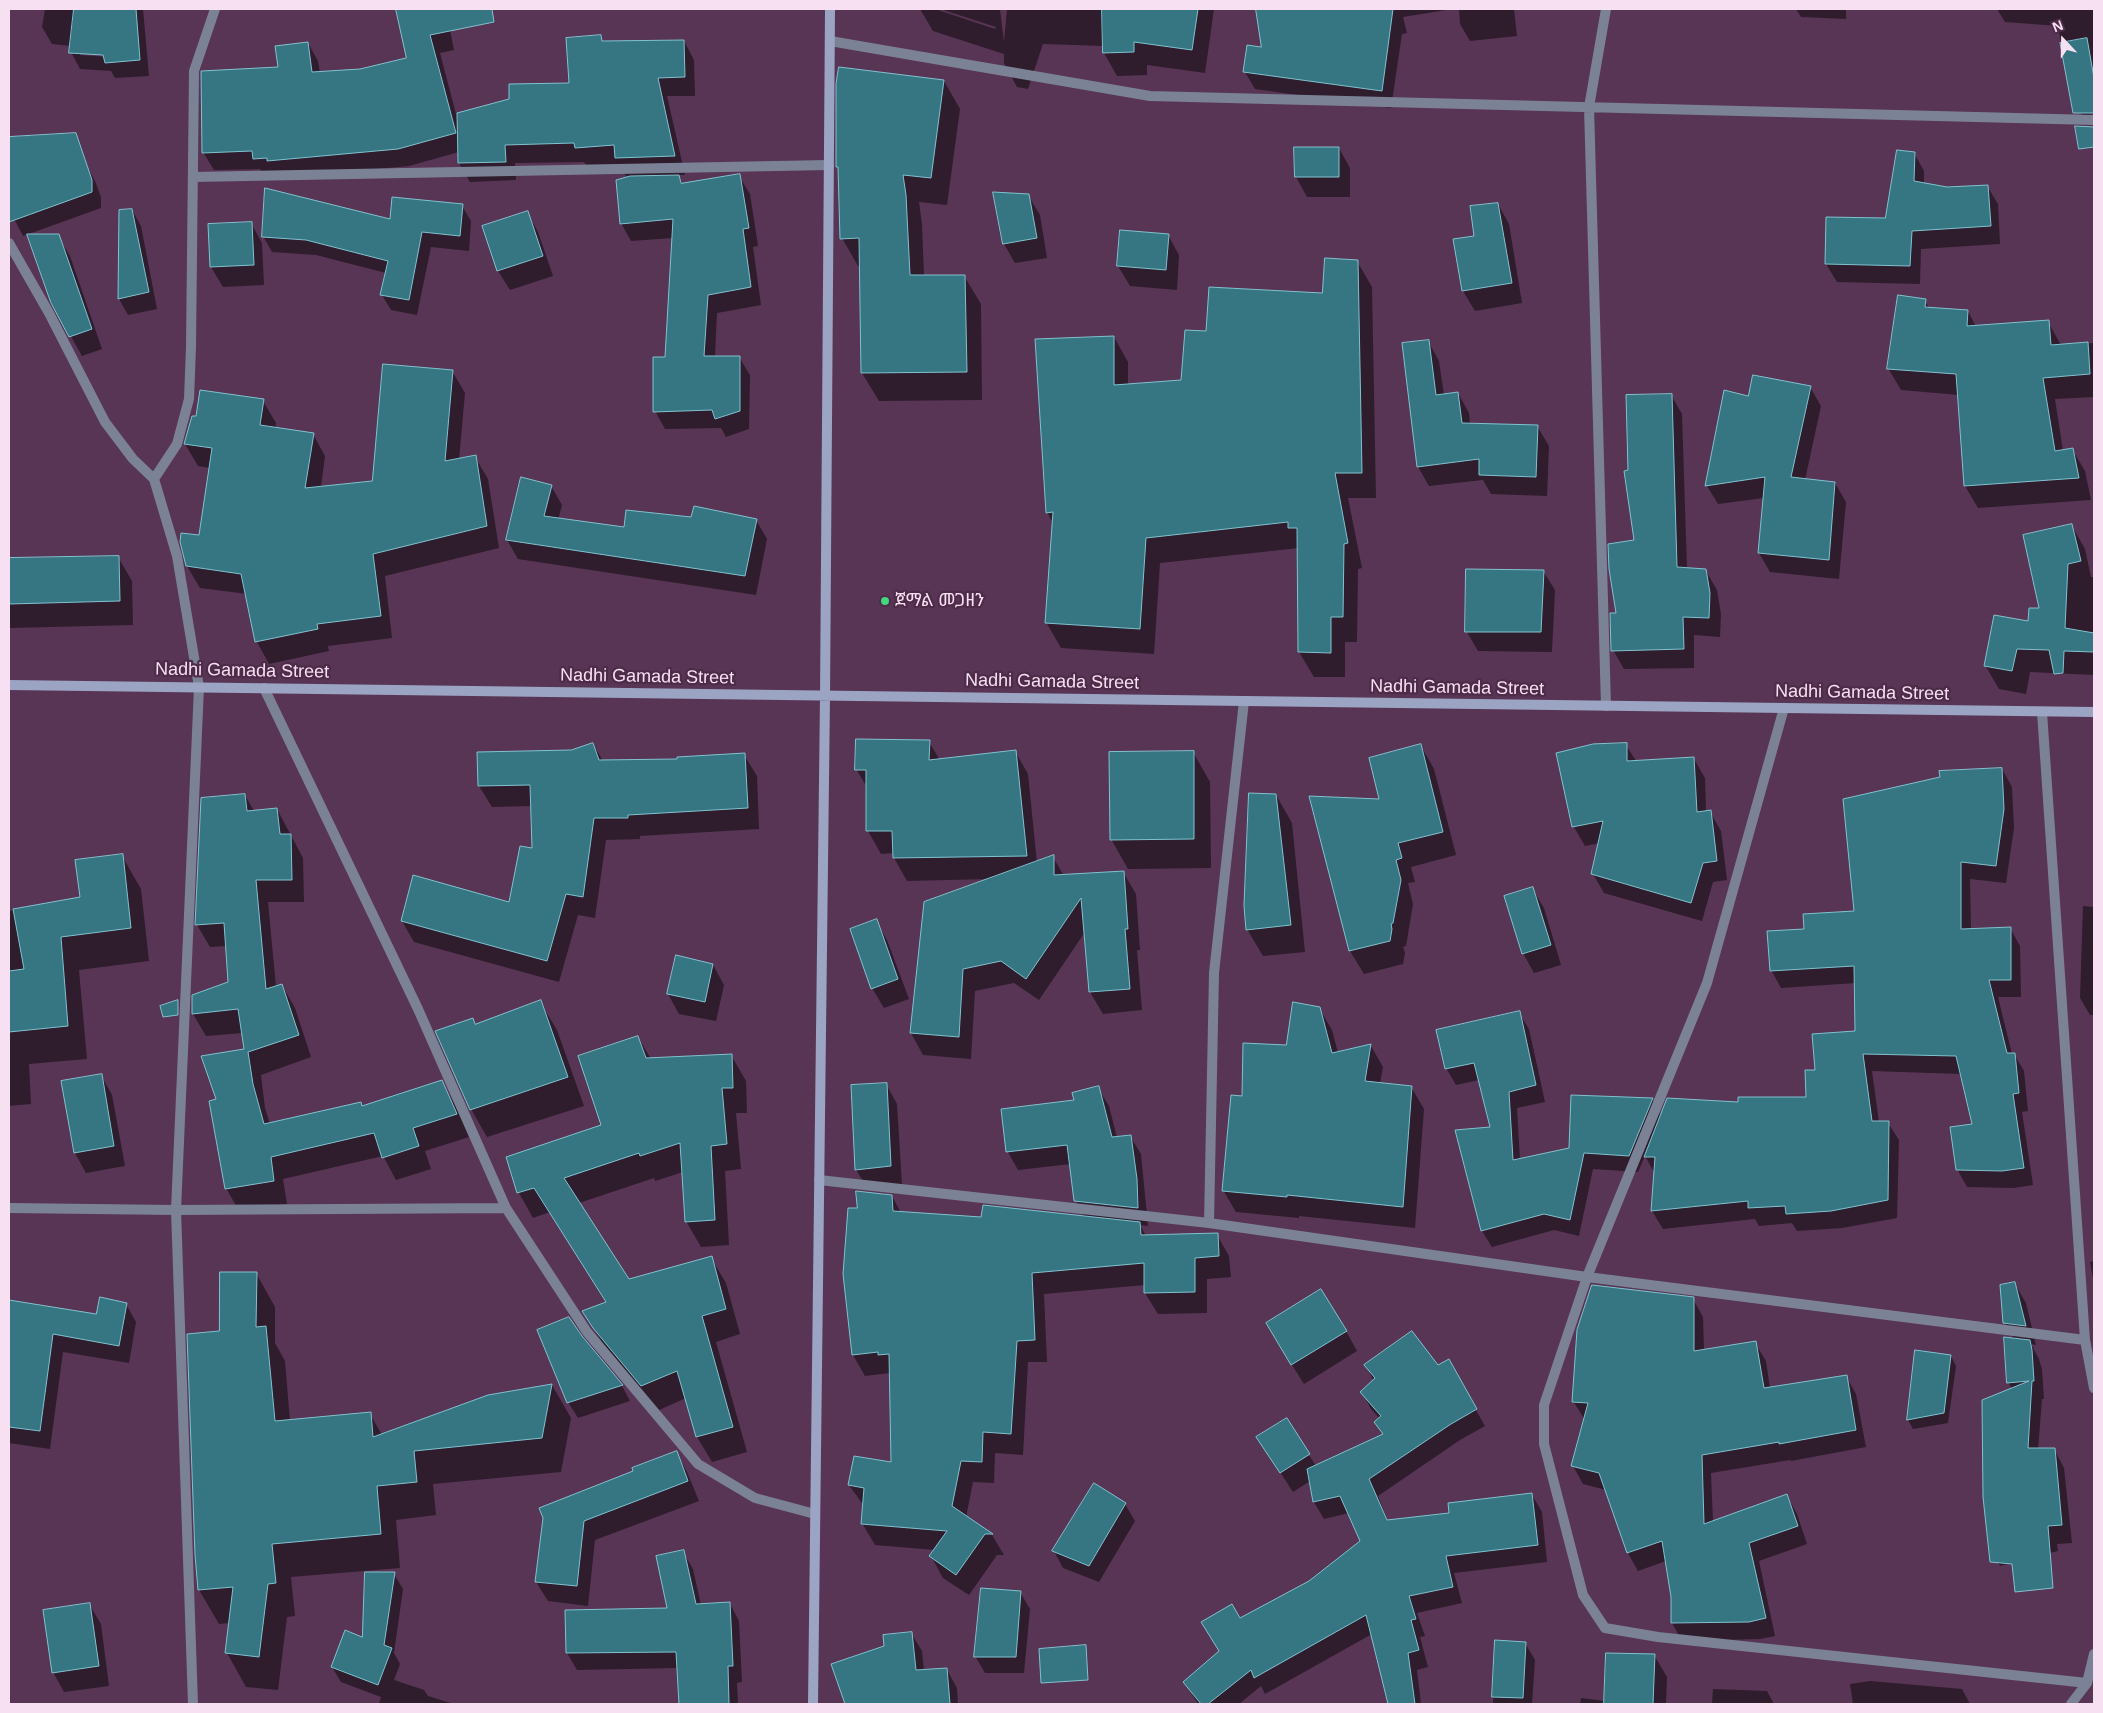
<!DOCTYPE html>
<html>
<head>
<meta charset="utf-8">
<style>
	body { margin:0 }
	#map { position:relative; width:2103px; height:1713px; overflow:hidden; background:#583554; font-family:Helvetica,sans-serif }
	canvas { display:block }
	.frame { position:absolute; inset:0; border:10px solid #f6e0f2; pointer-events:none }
	.north { position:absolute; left:2038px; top:15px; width:50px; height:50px; -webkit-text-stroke:4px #4d2b49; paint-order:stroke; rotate:339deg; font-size:14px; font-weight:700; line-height:20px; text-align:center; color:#f6e0f2 }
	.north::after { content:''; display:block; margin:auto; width:18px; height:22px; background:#f6e0f2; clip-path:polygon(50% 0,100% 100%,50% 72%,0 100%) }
</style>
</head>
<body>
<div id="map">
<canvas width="2103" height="1713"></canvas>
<div class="frame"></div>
<div class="north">N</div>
</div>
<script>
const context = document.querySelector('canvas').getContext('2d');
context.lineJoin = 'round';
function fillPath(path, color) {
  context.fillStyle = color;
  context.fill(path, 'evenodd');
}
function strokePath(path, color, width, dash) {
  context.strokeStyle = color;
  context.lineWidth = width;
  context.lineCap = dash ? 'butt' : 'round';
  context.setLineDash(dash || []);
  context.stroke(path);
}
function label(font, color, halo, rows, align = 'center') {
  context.font = font + ' Helvetica,"Noto Sans Ethiopic",sans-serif';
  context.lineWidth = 4.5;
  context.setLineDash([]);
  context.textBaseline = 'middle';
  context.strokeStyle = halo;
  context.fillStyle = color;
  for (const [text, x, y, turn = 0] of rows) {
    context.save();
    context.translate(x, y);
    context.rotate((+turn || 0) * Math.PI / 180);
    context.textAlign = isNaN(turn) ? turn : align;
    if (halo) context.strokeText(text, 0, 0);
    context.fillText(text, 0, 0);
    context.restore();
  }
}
fillPath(new Path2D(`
	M45 9H143L149 76 115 78 111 71 80 69 71 52V46L52 44 42 27ZM80 52 109 54V57L80 55Z
	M398 9 446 10 454 50 440 53 456 114 571 84 684 41 694 60 695 96H667L685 175H677L683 184 739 176 750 194 758 246 753 247 761 305 717 313 715 357H739L750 375 749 429 726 437 721 428 665 429 655 411 666 358 673 238 631 241 621 223 627 178 619 164 587 166 584 162 515 163 516 180 470 182 459 163V152L409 166 279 178 264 177 260 169 214 170 203 152 279 68 308 43 318 61 320 73 360 70 408 59Z
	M920 9H935L995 29 996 27 940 9H1000L1004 42 1007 9H1214L1205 73 1147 65V75L1117 76 1104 53V46L1043 44 1028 89 1017 87 1004 63V54L933 31Z
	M1257 9H1453L1403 17 1407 33 1402 34 1391 108 1255 89 1245 72 1263 49Z
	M1459 9H1514L1517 36 1470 41 1460 24Z
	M1796 9H1846V19L1801 17Z
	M1997 9H2094V114L2082 116 2071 97 2058 26 2005 22Z
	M944 81 960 109 947 205 919 202 922 224 924 276H964L981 304 982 400 879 401 862 373 861 266H858L842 238 839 170 837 167Z
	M1296 148H1339L1350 168V197H1307L1296 177Z
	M1914 153 1924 171V184L1947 189 1987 186 1998 204 2000 244 1921 249 1920 284 1837 282 1826 264 1886 220Z
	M86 165 95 181 101 197V208L23 236 9 209V190Z
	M1028 195 1040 215 1047 258 1015 263 1004 244Z
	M1498 204 1509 224 1522 303 1475 311 1463 291 1454 240 1475 237Z
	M462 206 471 221 469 251 431 247 417 315 391 310 382 295 386 273 316 255 272 252 263 236 391 221Z
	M132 210 141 226 157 309 128 315 119 299Z
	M527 212 538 232 553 276 510 290 498 271 484 227Z
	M251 223 262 243 264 285 223 287 211 267 209 225Z
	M1121 231 1168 235 1179 255 1177 290 1130 286 1118 266Z
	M58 236 70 256 102 349 82 356 52 303Z
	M1357 261 1372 287 1376 498H1348L1362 568 1358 569 1357 642H1345V677H1314L1299 652V548L1160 563 1154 654 1061 648 1046 622 1053 523 1047 512 1114 337 1128 362V385L1182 381 1207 333 1323 295Z
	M1925 301 1929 308 1968 311 1976 327 2048 322 2061 345 2094 343V397L2055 399 2063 451 2072 449 2085 471 2091 500 1978 508 1965 486 1959 395 1901 390 1888 368Z
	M1428 341 1439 361 1444 395 1458 393 1469 413 1470 424 1537 426 1549 446 1547 496 1491 494 1483 480 1429 486 1418 467Z
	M452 371 465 393 459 460 475 457 488 479 499 548 385 576 392 638 328 646 329 651 269 664 257 642 247 594 200 588 187 566 200 537 210 468 198 466 185 444 263 401 276 423 275 429 313 434 325 456 321 487 374 482Z
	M1810 387 1821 406 1805 480 1835 483 1846 502 1839 579 1770 572 1759 553 1764 498 1718 504 1707 486 1749 397Z
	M1671 395 1682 414 1687 569 1706 571 1717 590 1721 614 1720 637 1694 635V668L1624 669 1613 650 1618 614 1635 541 1629 471Z
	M551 486 562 505 558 520 625 529 692 519 756 520 767 539 756 595 518 559 507 540Z
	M2072 526 2085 549 2091 577H2094V675L2030 672 2026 694 1999 689 1985 665 2041 610Z
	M118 557 132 581 133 625 9 628V560Z
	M1543 571 1555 590 1552 652 1478 651 1467 632Z
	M929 742 940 760 1015 751 1028 774 1037 863 1053 857 1064 876 1123 872 1136 894 1140 950H1137L1142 1010 1103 1014 1090 992 1085 932 1039 1000 1014 983 975 991 971 1059 923 1055 911 1033 925 903 990 879 907 881 894 858V853L881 854 868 831V789L856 769Z
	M593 744 603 761H679L744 755 757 776 759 829 640 836V839L606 840 595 918 578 915 559 982 414 942 402 921 510 904 533 849 532 806 492 807 479 786Z
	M1626 745 1636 761 1694 759 1705 778 1706 812H1710L1721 831 1727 880 1713 882 1702 921 1604 893 1593 874 1600 843 1585 846 1574 827 1557 754Z
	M1421 746 1434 769 1456 855 1411 867 1415 882 1408 883 1413 904 1406 946 1403 947 1405 953 1403 964 1364 974 1350 951 1380 800Z
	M1193 752 1210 782 1211 868 1128 869 1111 839Z
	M2002 769 2012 787 2014 828 2006 883 1970 879 1971 930 2010 928 2020 946 2021 997H1998L2012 1054H2014L2024 1071 2028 1111 2022 1112 2033 1185 2013 1188 1967 1187 1957 1169 1974 1125 1961 1074 1872 1071 1879 1122 1888 1123 1899 1140 1897 1218 1842 1228 1797 1231 1792 1223 1759 1226 1755 1219 1663 1229 1652 1211 1655 1174 1645 1156 1638 1172 1593 1169 1579 1236 1554 1230 1492 1247 1482 1231 1491 1129 1479 1080 1456 1085 1446 1068 1519 1013 1529 1029 1545 1102 1517 1108 1520 1160 1570 1149 1652 1099 1661 1116 1739 1104 1807 1098 1816 1071 1856 1032V983L1781 988 1771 970 1805 930 1855 912Z
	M245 795 254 811 277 809 303 858 304 902H268L276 987 282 985 295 1008 311 1057 261 1075 265 1108 270 1124 360 1103 363 1107 442 1082 455 1105 469 1137 425 1151 431 1169 396 1180 383 1156 283 1179 287 1204 239 1211 226 1188 245 1050 243 1033 206 1036 193 1014 230 983 227 946 210 947 197 925 202 799Z
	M1276 795 1292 823 1305 952 1263 956 1247 929Z
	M122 856 141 889 149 961 79 970 87 1059 29 1064 31 1104 9 1106V911L81 898Z
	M1532 888 1544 908 1561 965 1534 973 1523 953Z
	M2083 906 2094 907V1015H2090L2080 998Z
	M876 921 887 940 909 999 884 1008 872 988Z
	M713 965 724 985 716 1021 679 1014 668 994Z
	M540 1002 557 1030 584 1106 487 1137 471 1109 473 1020 476 1025Z
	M1319 1008 1332 1030 1338 1053 1371 1046 1383 1067 1380 1084 1411 1087 1424 1109 1415 1228 1299 1216V1218L1236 1212 1223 1190 1287 1046Z
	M638 1037 651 1059 731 1055 746 1081 747 1113H736L741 1169 725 1171 729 1245 701 1247 686 1221 683 1172 655 1181 654 1178 579 1203 629 1281 711 1258 726 1283 740 1334 716 1342 747 1452 712 1462 697 1437 686 1398 657 1411 609 1354 584 1312 606 1303 550 1212 533 1218 519 1193 507 1158 603 1126Z
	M101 1075 112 1095 125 1166 86 1173 75 1153 63 1082Z
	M886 1084 897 1104 902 1185 868 1189 856 1170Z
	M1098 1088 1109 1106 1117 1138 1130 1136 1141 1154 1148 1226 1140 1225 1146 1236 1217 1235 1229 1256 1231 1277 1207 1279V1313L1158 1314 1145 1293V1285L1044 1294 1047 1362H1028L1023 1455 995 1453 994 1483 973 1482 966 1517 992 1535 1004 1555H997L969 1595 943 1578 931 1556 935 1550 875 1545 862 1523 864 1506 849 1485 892 1464 890 1373 865 1376 853 1355 844 1274 858 1210 892 1196 901 1213 982 1218H1085L1076 1201 1071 1164 1018 1170 1008 1152 1002 1110 1076 1102Z
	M2094 1261V1284L2090 1262Z
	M256 1273 275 1307V1343L285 1361 290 1421 370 1414 382 1435 552 1385 571 1418 561 1472 433 1484 436 1515 396 1520 400 1568 291 1577 295 1616 287 1617 278 1690 246 1687 227 1653 230 1623 219 1624 199 1590 220 1332Z
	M2015 1284 2026 1303 2036 1345 2031 1344 2039 1359 2042 1369 2044 1399H2042L2038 1450 2054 1449 2064 1468 2072 1543 2057 1544 2058 1551 2000 1566 1990 1548 2012 1389 2008 1382 2014 1339 2004 1322Z
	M1693 1299 1703 1317 1704 1351 1755 1343 1766 1361 1770 1388 1846 1376 1856 1394 1866 1447 1791 1461 1790 1460 1711 1473 1713 1522 1787 1496 1797 1514 1807 1544 1759 1561 1775 1636 1760 1639 1682 1641 1672 1623V1597L1666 1561 1638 1571 1628 1553 1606 1490 1583 1484 1573 1466 1585 1420 1573 1401Z
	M9 1301 97 1316 126 1304 136 1322 129 1363 63 1352 50 1449 9 1443Z
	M1346 1331 1357 1351 1304 1384 1278 1343Z
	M581 1337 622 1386 630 1401 578 1418 568 1402Z
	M1916 1352 1951 1356 1956 1366 1948 1423 1913 1429 1908 1420Z
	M1448 1361 1485 1426 1460 1440 1378 1496 1388 1521 1451 1514 1532 1495 1542 1512 1547 1562 1454 1573 1462 1603 1417 1613 1425 1636 1420 1637 1428 1667 1417 1670 1421 1704H1390L1372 1634 1265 1694 1261 1686 1239 1704H1198L1185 1683 1220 1652 1240 1620 1310 1582 1361 1542 1349 1513 1324 1519 1314 1502 1310 1481 1293 1492 1258 1438 1286 1419 1316 1466 1383 1435 1376 1422 1380 1419 1371 1409 1362 1392 1374 1381 1366 1366 1438 1367Z
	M676 1452 687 1472 699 1501 595 1540 588 1606 548 1601 536 1582 544 1518Z
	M1125 1504 1135 1521 1099 1582 1063 1568 1054 1551Z
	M683 1552 693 1569 701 1605 730 1604 739 1621 742 1682 737 1683 738 1704H680L678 1668 577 1670 567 1653 668 1609Z
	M394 1574 403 1589 394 1653 400 1664 394 1680 424 1690 428 1696 454 1704H379L381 1697 341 1682 332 1667 363 1638Z
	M1020 1592 1030 1609 1024 1673H985L975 1656Z
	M89 1604 101 1624 109 1686 64 1692 53 1672Z
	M911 1633 922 1651 924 1671 947 1670 957 1688 958 1704H846L832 1664 885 1647Z
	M1496 1641 1525 1643 1535 1660 1532 1704H1493Z
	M1654 1655 1667 1677 1666 1704H1580L1581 1698 1605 1701Z
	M1870 1681 1962 1689 1970 1704H1853L1850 1684Z
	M1713 1689 1767 1691 1774 1704H1712Z`), '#0007');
const building = new Path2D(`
	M74 9H136L140 60 105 63 103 55 69 53Z
	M396 9H492L494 22 430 35 456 133 398 149 267 161V158L253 159 252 151 202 153 201 71 278 67 275 46 308 42 312 72 360 69 406 58Z
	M1102 9H1198L1192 50 1134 42V52L1103 53Z
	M1256 9H1393L1382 91 1243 72 1247 45 1261 47Z
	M601 35 602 41 684 40 685 77 658 78 675 156 615 158 614 145 575 148 574 143 505 145 506 162 458 163 457 113 509 99V84L569 83 566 38Z
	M2087 38 2094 78V113H2073L2060 43Z
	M839 67 944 80 931 178 903 175 906 195 910 275H965L967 372 861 373 859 238 840 239 838 167H836V84Z
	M2075 126 2094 127V147L2079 149Z
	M76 133 92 180V192L9 222V137Z
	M1294 147H1339V177H1295Z
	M1897 150 1915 152 1914 181 1947 187 1988 185 1991 226 1912 231 1910 266 1825 264 1826 217 1885 218Z
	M740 174 749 228 743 229 751 287 708 295 704 356H740V411L715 419 712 410 653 412V357H665L673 219 620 224 616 180 630 176 679 175 681 183Z
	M265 188 390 219 392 197 463 204 460 236 422 232 409 300 380 295 388 261 306 240 262 237Z
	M993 192 1029 194 1037 238 1003 244Z
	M1498 203 1512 283 1462 291 1453 239 1474 236 1470 206Z
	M132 209 149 292 118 299 119 210Z
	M528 211 543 256 497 271 482 226Z
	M252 222 254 265 210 267 208 224Z
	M1120 230 1169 234 1166 270 1117 266Z
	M27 234H59L92 329 69 337 51 303Z
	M1325 258 1358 260 1362 473H1335L1348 543 1344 544 1343 617H1331V653L1298 652 1297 528H1288V522L1146 538 1140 629 1045 623 1053 512 1046 513 1035 339 1114 336V385L1181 380 1185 330 1206 331 1209 287 1322 293Z
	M1898 295 1926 299 1925 307 1968 310 1967 326 2049 320 2051 345 2088 342 2090 374 2043 378 2055 451 2073 448 2079 478 1964 486 1956 374 1887 369Z
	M1429 340 1436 395 1458 392 1462 423 1538 425 1536 477 1479 475V459L1417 467 1402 343Z
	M383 364 453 370 445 461 476 455 487 526 373 554 381 616 317 624 318 629 255 642 241 574 186 566 180 542 181 533 199 535 212 448 184 444 192 416H196L200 390 264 399 260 425 314 433 305 488 372 481Z
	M1753 375 1811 386 1791 477 1835 482 1829 560 1758 553 1765 477 1705 486 1724 390 1748 396Z
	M1672 394 1677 567 1706 569 1710 593 1709 618 1683 617 1684 649 1611 651 1610 613H1616L1609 569 1608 544 1634 540 1624 471 1628 470 1626 395Z
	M521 477 552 485 544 516 624 527 626 510 691 517 694 506 757 519 745 576 506 540Z
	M2072 524 2081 561 2068 564 2065 628 2094 633V652L2064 651 2063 673 2054 674 2049 650 2017 649 2012 671 1984 666 1994 615 2028 621 2029 608H2039L2023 535Z
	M119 556 120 601 9 604V558Z
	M1466 569 1544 570 1541 632H1465Z
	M856 739 930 740 929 760 1016 750 1027 856 893 858 892 831H866V770H855Z
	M593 743 599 760 677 759V757L745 753 748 808 628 815V818H594L583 897 566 894 547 961 401 921 413 875 509 902 520 846 532 848 530 785 478 786 477 752 571 750Z
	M1627 743V761L1694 757 1697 812 1711 810 1717 861 1703 863 1691 903 1591 874 1603 821 1572 827 1556 753 1593 744Z
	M1421 744 1443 832 1398 843 1402 858 1396 860 1401 880 1393 923 1391 924 1392 929 1390 941 1349 951 1309 796 1379 799 1369 758Z
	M1194 751V839L1110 840 1109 752Z
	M2002 768 2004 809 1996 866 1961 862V929L2011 927V980H1989L2007 1053H2015L2019 1093 2013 1094 2024 1168 2002 1171 1956 1170 1950 1127 1972 1124 1956 1056 1863 1054 1872 1121H1889L1888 1200 1831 1211 1786 1214 1785 1206 1748 1208V1201L1651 1211 1655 1157H1644L1667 1098 1738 1102V1097H1806L1805 1070H1815L1812 1034 1855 1031 1854 966 1770 971 1767 931 1804 929 1803 914 1854 911 1843 799 1940 777 1939 771Z
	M1249 793 1276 794 1291 925 1246 930 1244 906Z
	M245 794 247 811 277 808 280 834H291L292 880H256L266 989 282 984 299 1035 248 1052 253 1084 264 1124 361 1102 362 1106 442 1080 457 1114 413 1128 419 1146 382 1158 374 1133 271 1157 274 1181 225 1189 209 1101 216 1099 201 1056 244 1049 238 1009 192 1014V995L228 982 224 923 195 925 201 798Z
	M123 854 131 928 61 937 68 1026 9 1032V971L24 969 13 909 80 897 75 860Z
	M1054 855V875L1124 871 1128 929H1125L1130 989 1089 992 1081 898 1026 979 1001 961 963 969 959 1037 910 1033 924 902Z
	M1533 887 1551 945 1522 954 1504 896Z
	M877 919 898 979 871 989 850 929Z
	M676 955 713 964 705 1002 667 994Z
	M178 1000V1015L163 1017 160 1006Z
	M541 1000 568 1077 470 1110 435 1031 473 1018 475 1024Z
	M1293 1002 1320 1007 1332 1053 1371 1044 1365 1081 1412 1086 1403 1207 1287 1195V1197L1222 1191 1231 1095 1242 1096 1243 1043 1286 1045Z
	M1520 1011 1536 1085 1509 1092 1513 1160 1569 1148 1571 1095 1653 1098 1629 1156 1584 1153 1570 1220 1544 1214 1481 1231 1455 1130 1490 1127 1474 1063 1445 1069 1436 1030Z
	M638 1036 646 1058 732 1054 733 1088H722L727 1144 711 1146 715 1220 685 1222 680 1143 640 1156 639 1153 564 1178 629 1279 712 1256 726 1309 702 1316 733 1427 696 1437 677 1371 641 1386 593 1328 582 1311 606 1302 534 1188 517 1193 506 1157 601 1125 578 1056Z
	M102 1074 114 1146 74 1153 61 1081Z
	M887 1083 891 1166 855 1170 851 1085Z
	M1099 1086 1112 1137 1131 1135 1137 1179 1138 1208 1074 1201 1067 1145 1006 1152 1001 1109 1074 1100 1072 1093Z
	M856 1191 892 1195 893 1211 981 1217 983 1205 1140 1222 1141 1235 1218 1233 1219 1256 1195 1258V1292L1144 1293V1263L1032 1273 1035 1340 1017 1341 1011 1434 983 1432 982 1462 961 1461 952 1506 993 1534H985L956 1575 929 1556 947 1531 861 1524 864 1488 848 1485 854 1456 891 1462 889 1354 878 1355V1352L852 1355 843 1274 848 1208H857Z
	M220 1272H257L256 1327 266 1326 275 1421 371 1412 373 1437 488 1395 552 1384 542 1438 414 1451 417 1482 377 1486 381 1534 272 1544 276 1583 268 1584 259 1657 225 1653 233 1587 198 1590 195 1555 187 1334 219 1331Z
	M2015 1282 2026 1326 2003 1323 2000 1285Z
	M1592 1285 1694 1297V1351L1756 1341 1764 1388 1847 1375 1856 1430 1779 1444V1442L1702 1455 1704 1524 1787 1494 1798 1526 1749 1543 1766 1618 1749 1622 1671 1623V1597L1662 1541 1627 1553 1599 1473 1571 1466 1588 1403 1572 1402 1577 1330Z
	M1321 1289 1347 1331 1291 1365 1266 1323Z
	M100 1297 127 1303 119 1346 53 1334 40 1431 9 1427V1300L96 1314Z
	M569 1317 582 1336 623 1385 567 1403 537 1330Z
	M1412 1331 1438 1365 1449 1359 1477 1409 1451 1424 1369 1479 1387 1520 1449 1513 1448 1503 1532 1493 1538 1545 1446 1556 1453 1587 1409 1596 1416 1619 1411 1620 1419 1650 1408 1653 1415 1704H1388L1366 1615 1254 1678 1251 1670 1208 1704H1201L1183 1682 1219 1651 1201 1622 1232 1604 1240 1618 1309 1581 1360 1541 1340 1496 1313 1502 1307 1469 1383 1434 1374 1422 1381 1416 1360 1392 1375 1378 1364 1365Z
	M2004 1337 2030 1340 2032 1350 2034 1381H2032L2028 1448H2055L2062 1525 2048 1526 2053 1588 2015 1592 2012 1564 1990 1562 1983 1497 1982 1400 2029 1381 2007 1383Z
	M1915 1350 1951 1355 1944 1413 1907 1420Z
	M1287 1418 1310 1454 1280 1473 1256 1437Z
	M677 1451 688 1481 584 1521 577 1586 535 1582 543 1518 539 1508 633 1471 632 1468Z
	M1094 1483 1126 1503 1089 1566 1052 1551Z
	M684 1550 696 1604 730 1602 733 1666H728L729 1704H679L676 1652 566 1653 565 1610 667 1608 656 1556Z
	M365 1572H395L384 1645 392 1648 378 1685 331 1667 345 1630 362 1637Z
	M981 1588 1021 1591 1016 1657H974Z
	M90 1603 99 1666 52 1673 43 1610Z
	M912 1632 916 1670 947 1668 950 1704H845L831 1664 884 1646 883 1635Z
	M1495 1640 1526 1642 1523 1698 1492 1697Z
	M1086 1645 1088 1680 1041 1683 1039 1649Z
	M1606 1653 1655 1654 1653 1704H1604Z`);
fillPath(building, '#357682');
strokePath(building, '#81c2cf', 1);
strokePath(new Path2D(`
	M1606 9 1589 107 1606 706
	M830 41 1150 96 2094 120
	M193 177 829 165
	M9 243 49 313 105 422 133 459 154 479 177 556 199 687 176 1210 193 1704
	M154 479 177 444 189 399 191 347 194 71 215 9
	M264 688 418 1009 506 1208 587 1332 698 1464 755 1498 815 1514
	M1784 708 1707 983 1587 1277 1544 1405V1444L1583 1595 1605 1628 1658 1637 2087 1683
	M2042 712 2085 1340 2094 1388
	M819 1180 1209 1223 1587 1277 2085 1340
	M9 1208 176 1210 506 1208
	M1209 1223 1214 973 1244 701
	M2071 1704 2087 1683 2094 1654`), '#7c8296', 10);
strokePath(new Path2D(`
	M9 685 2094 712
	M813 1704 825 696 830 9`), '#9ba4c3', 10);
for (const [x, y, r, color] of [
	[885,601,5,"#44d77b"]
]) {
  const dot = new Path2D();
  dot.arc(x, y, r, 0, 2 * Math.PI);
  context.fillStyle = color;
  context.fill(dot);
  strokePath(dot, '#4d2b49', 2);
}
label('18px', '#f6e0f2', '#4d2b49', [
	["ጀማል መጋዘን",895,601]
], 'left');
label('18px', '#f6e0f2', '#4d2b49', [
	["Nadhi Gamada Street",242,671,1],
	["Nadhi Gamada Street",647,677,1],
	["Nadhi Gamada Street",1052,682,1],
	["Nadhi Gamada Street",1457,688,1],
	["Nadhi Gamada Street",1862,693,1]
]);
</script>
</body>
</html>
